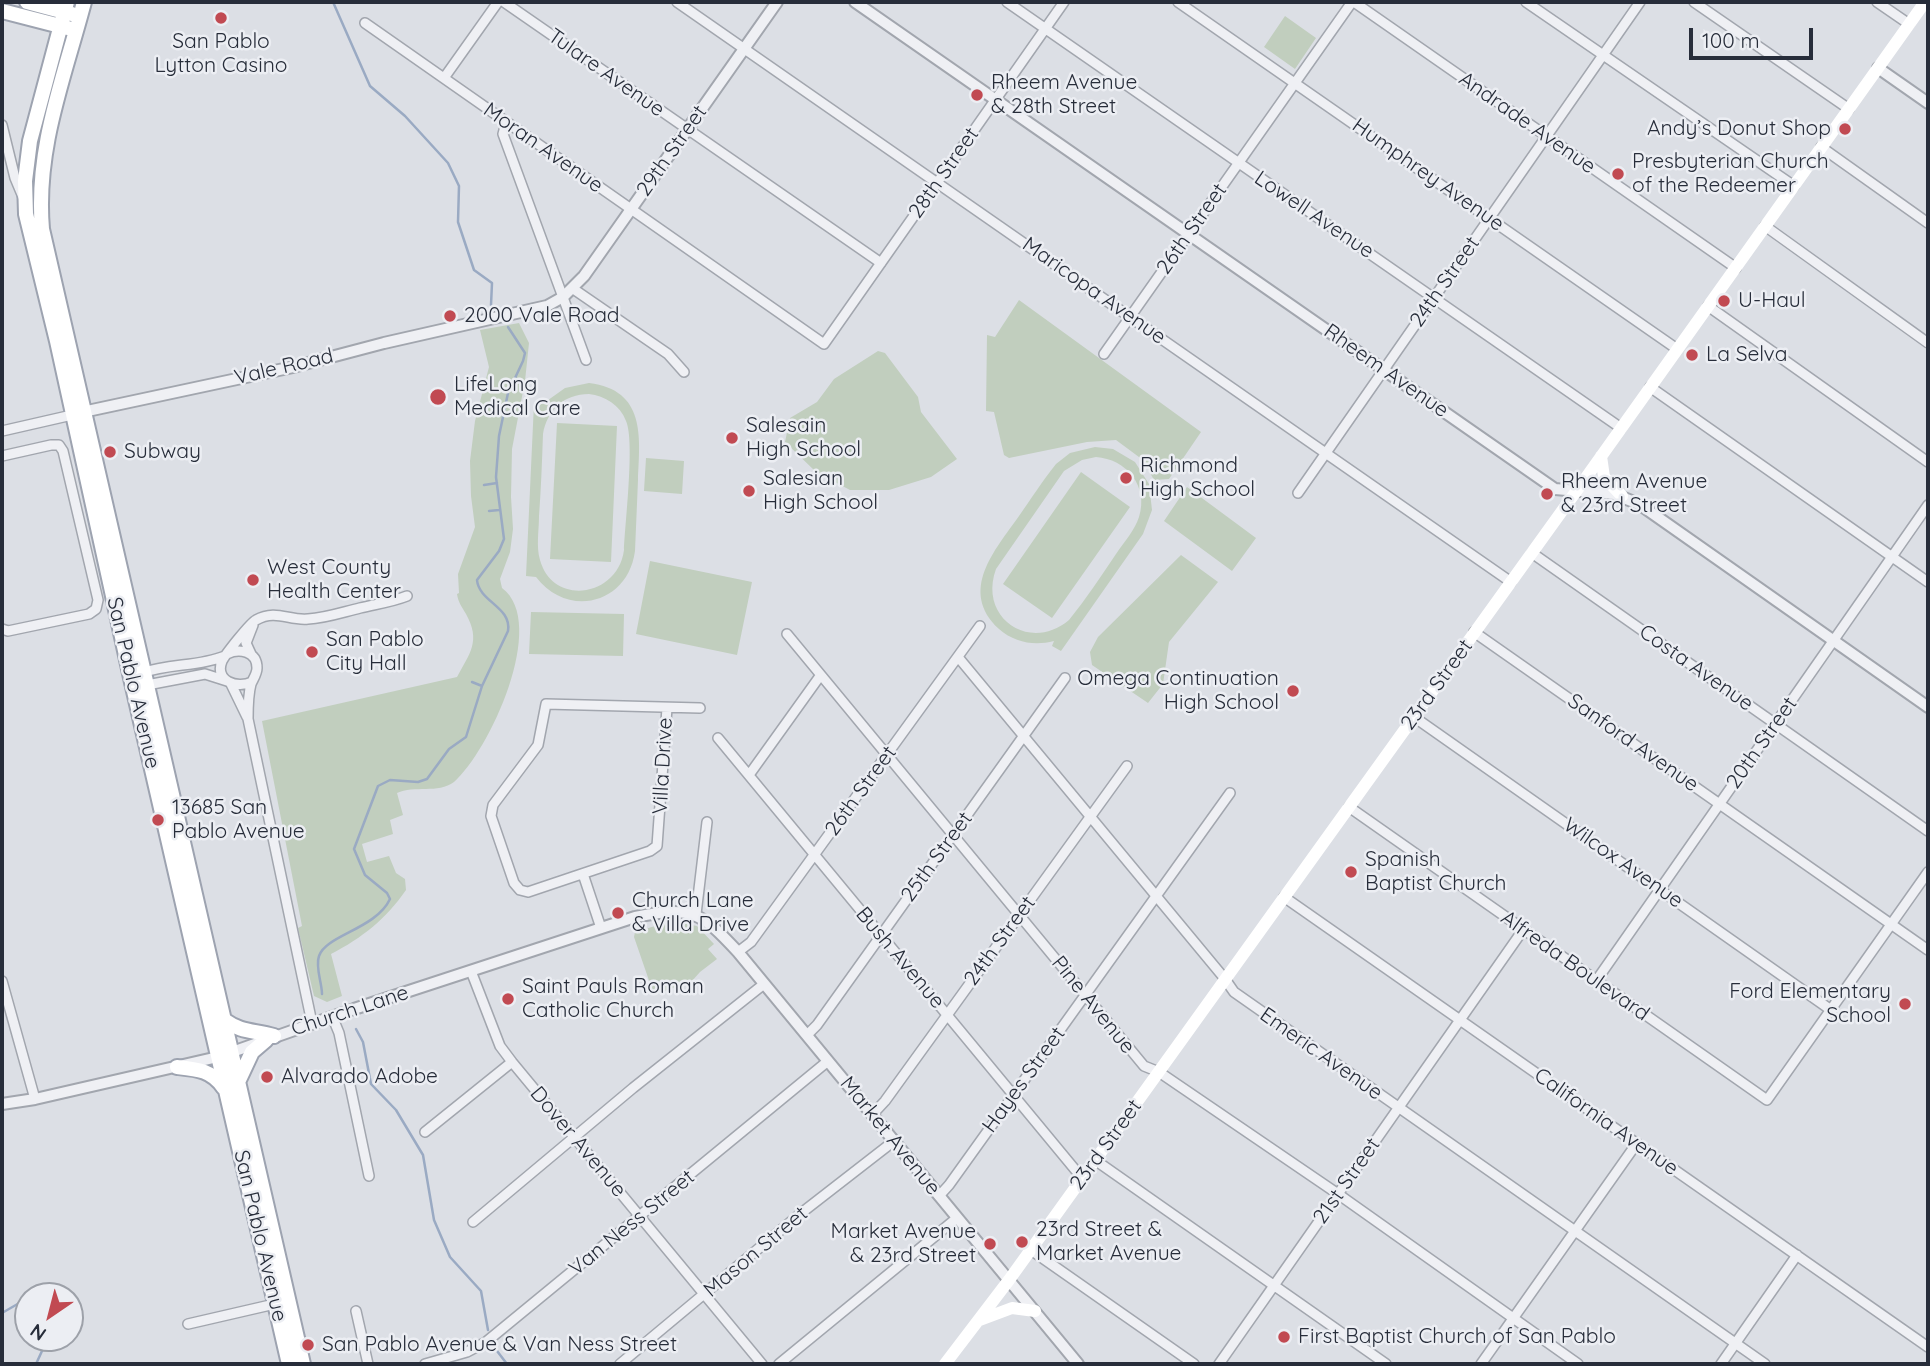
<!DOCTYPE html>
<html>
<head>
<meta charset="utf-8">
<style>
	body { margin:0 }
	#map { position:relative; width:1930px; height:1366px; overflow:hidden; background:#dcdfe5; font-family:Quicksand,sans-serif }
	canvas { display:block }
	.frame { position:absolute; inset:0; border:4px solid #272d3a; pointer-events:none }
	.north { position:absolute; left:14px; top:1282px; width:70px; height:70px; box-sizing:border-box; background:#eceef3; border:2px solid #9da1a9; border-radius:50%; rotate:215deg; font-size:19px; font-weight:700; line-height:28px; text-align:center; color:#272d3a }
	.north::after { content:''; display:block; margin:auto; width:24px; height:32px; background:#c14a52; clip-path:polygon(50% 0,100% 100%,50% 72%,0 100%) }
	.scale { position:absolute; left:1689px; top:28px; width:124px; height:32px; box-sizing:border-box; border:4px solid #272d3a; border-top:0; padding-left:9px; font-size:21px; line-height:24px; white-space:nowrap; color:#272d3a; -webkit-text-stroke:5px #eceef3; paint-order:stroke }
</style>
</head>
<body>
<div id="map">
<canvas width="1930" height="1366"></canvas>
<div class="frame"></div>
<div class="north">N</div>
<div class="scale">100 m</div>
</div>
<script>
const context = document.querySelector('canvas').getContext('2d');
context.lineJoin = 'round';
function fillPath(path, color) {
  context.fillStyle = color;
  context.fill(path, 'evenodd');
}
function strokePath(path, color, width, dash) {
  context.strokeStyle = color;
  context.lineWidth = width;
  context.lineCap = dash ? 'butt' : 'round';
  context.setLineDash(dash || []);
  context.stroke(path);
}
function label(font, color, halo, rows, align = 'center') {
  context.font = font + ' Quicksand,sans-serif';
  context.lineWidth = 5;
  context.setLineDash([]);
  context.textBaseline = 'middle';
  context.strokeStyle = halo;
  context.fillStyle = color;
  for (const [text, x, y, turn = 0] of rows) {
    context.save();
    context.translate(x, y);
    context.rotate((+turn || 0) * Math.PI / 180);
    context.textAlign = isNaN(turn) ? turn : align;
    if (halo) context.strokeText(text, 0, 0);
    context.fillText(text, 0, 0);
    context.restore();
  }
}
fillPath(new Path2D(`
	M1285 16 1316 38 1295 69 1264 47Z
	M1019 300 1201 432 1169 479 1154 480 1143 460 1116 440 1087 442 1009 458 1004 455 994 412 986 411 987 335 995 337Z
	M519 323 529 343 525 381 512 449 511 497 513 529 510 552 500 579 502 588C549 623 489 752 454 782 438 794 414 785 397 793L403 815 390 820 393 834 362 844 367 862 389 856 396 873 405 879 406 890C386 919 362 938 331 954L342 996 327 1002 314 996 298 928 302 926 262 721 457 677C470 653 481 641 466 614 462 607 458 602 457 594L459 593 458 574 475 527 471 496 470 461 475 421 489 367 480 330Z
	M878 351 885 353 918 397 921 412 957 459 931 477 889 490H850L816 472 785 442 790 418 817 402 834 379Z
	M589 383C646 390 640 437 638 480 637 504 636 527 635 551 628 604 568 619 536 577L526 576 534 403H544L565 388ZM589 394C605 396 620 405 626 421 635 441 625 524 624 550 618 597 553 607 540 560 536 546 539 531 539 516 541 489 542 462 543 434 547 410 564 394 589 394Z
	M557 423 617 426 611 562 550 559Z
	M1095 447 1113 449 1135 462 1149 484 1152 510 1143 534 1061 651 1052 646 1054 641C1035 646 1015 643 999 629 958 591 995 550 1019 516 1031 499 1043 480 1056 464L1070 453ZM1096 457C1126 459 1149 486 1139 517 1135 530 1124 542 1116 554 1101 576 1086 599 1069 620 1030 653 978 618 996 569L1064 471 1082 460Z
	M646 458 684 461 682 494 644 491Z
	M1081 472 1130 507 1052 618 1003 584Z
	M1187 487 1256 538 1232 571 1164 521Z
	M1181 555 1218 582 1169 642 1163 684 1148 703 1092 665 1090 652 1098 637Z
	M650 561 752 582 737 655 636 634Z
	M531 612 624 614 623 656 529 654Z
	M672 921 697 926 714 944 708 949 717 959 700 972 692 981 654 995 634 937 635 932Z`), '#c1cebe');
strokePath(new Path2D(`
	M333 2 370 86 405 116 448 163 459 186 458 222 474 270 492 283 491 305
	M484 485 497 483
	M489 511 499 510
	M472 682 482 686
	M322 994C322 983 315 967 319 956 326 935 376 929 390 899L387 893 365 875 354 849 378 786 390 780 418 782 427 779 449 749 466 737 482 686 508 631C512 607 479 602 477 580L499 551 504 539 496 477 499 436 508 393 523 361 525 353 508 327
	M356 1029 363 1042 371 1084 396 1110 423 1155 434 1220 450 1257 481 1291 488 1330
	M32 1296 38 1293 56 1296
	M2 1313 28 1298
	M494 1347 507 1364
	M36 1364 48 1338`), '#9aaac3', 2.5);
const minor = new Path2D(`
	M504 2 881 263
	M677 2 1511 582
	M1007 2 1621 428
	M1178 2 1677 349
	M1354 2 1736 268
	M1526 2 1794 186
	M1694 2 1849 109
	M1877 2 1909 24
	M365 23 824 344 1064 2
	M444 78 498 2
	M506 123 503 134 586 360
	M2 125 15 178 23 197
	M1821 147 1928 223
	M1765 226 1928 343
	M572 288 668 354 684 372
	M1708 306 1928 462
	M1104 354 1352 2
	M1650 387 1928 582
	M2 431 72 415
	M2 456 51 445H59L63 451 98 600 96 609 89 614 8 631 2 629
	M1298 493 1640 2
	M1532 553 1928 831
	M1474 632 1928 950
	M787 634 1144 1066 1159 1072 1338 1194 1578 1364
	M227 654C239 648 257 651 257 668 257 674 253 679 251 684 248 695 248 708 248 719L312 1023
	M251 654 246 643 253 625
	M958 657 1225 979 1234 992 1765 1364
	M142 673C169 663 198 667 225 656
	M252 682C237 689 214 681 222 661 225 655 250 623 256 620 276 609 289 621 308 619 326 618 343 612 360 608 376 604 392 602 407 596
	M142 683 147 685 205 674 227 681
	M231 684 247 717
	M667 708 657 846 650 851 528 892 520 890 514 883 491 816 493 805 538 745 546 704 700 708
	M1414 717 1831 1010
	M718 738 1082 1178
	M749 775 820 676
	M1349 807 1767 1100 1928 872
	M583 874 601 928
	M1284 897 1928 1347
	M696 914 707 822
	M738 952 751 942 980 626
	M471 971 500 1046 512 1062 762 1364
	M2 981 35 1099
	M1596 981 1928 505
	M332 1016 339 1033 369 1176
	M807 1035 817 1025 1065 678
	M872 1115 885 1101 1127 766
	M425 1132 512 1062
	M1095 1160 1386 1364
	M939 1196 949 1185 1230 793
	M473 1222 633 1088 764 984
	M1031 1250 1194 1364
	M356 1311 368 1364
	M188 1324 279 1303
	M425 1364 467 1352 486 1342 828 1061
	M620 1364 800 1214 894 1141
	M779 1364 957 1218
	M1219 1364 1523 930
	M1481 1364 1637 1143
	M1721 1364 1797 1255`);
const tertiary = new Path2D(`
	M855 2 1555 489 1614 494 1639 504 1928 707
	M1878 68 1928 103
	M78 413 293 367 384 343 547 306 563 297 584 276 777 2
	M2 1104 35 1099 218 1057 354 1009 635 917C692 906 700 911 738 952L1078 1364`);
const primary = new Path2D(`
	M27 2 72 14
	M67 2 30 141 25 181 26 214 57 341 131 678 289 1364
	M84 2C64 78 35 149 42 229L303 1364
	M2 11 68 28
	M224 1020C242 1033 254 1030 274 1036
	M177 1067C197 1069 212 1070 224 1088
	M238 1082 252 1052 266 1040`);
strokePath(minor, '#a2a6ae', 12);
strokePath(tertiary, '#a2a6ae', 14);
strokePath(primary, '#9da3b0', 18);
strokePath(minor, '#eff0f4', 9);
strokePath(tertiary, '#eff0f4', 10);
strokePath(new Path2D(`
	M1601 456 1604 477 1622 496
	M980 1320 1012 1308 1035 1311
	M945 1364 1009 1280 1585 479 1925 2`), '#fff', 12);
strokePath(primary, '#fff', 14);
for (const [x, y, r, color] of [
	[221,18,7,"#c14a52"],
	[977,95,7,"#c14a52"],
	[1845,129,7,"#c14a52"],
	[1618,174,7,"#c14a52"],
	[1724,301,7,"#c14a52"],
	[450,316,7,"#c14a52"],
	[1692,355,7,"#c14a52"],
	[438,397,9,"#c14a52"],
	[732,438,7,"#c14a52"],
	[110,452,7,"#c14a52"],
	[1126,478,7,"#c14a52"],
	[749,491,7,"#c14a52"],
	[1547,494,7,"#c14a52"],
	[253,580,7,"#c14a52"],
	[312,652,7,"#c14a52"],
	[1293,691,7,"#c14a52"],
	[158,820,7,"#c14a52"],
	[1351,872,7,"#c14a52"],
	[618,913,7,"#c14a52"],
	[508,999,7,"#c14a52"],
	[1905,1004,7,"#c14a52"],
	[267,1077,7,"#c14a52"],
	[1022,1242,7,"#c14a52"],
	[990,1244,7,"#c14a52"],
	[1284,1337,7,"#c14a52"],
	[308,1345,7,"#c14a52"]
]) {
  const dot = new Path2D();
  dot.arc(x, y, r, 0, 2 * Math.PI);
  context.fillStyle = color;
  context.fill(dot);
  strokePath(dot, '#eceef3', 2.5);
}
label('21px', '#272d3a', '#eceef3', [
	["San Pablo",221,42,"center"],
	["Lytton Casino",221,66,"center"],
	["Rheem Avenue",991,83],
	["& 28th Street",991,107],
	["Andy’s Donut Shop",1831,129,"right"],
	["Presbyterian Church",1632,162],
	["of the Redeemer",1632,186],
	["U-Haul",1738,301],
	["2000 Vale Road",464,316],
	["La Selva",1706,355],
	["LifeLong",454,385],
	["Medical Care",454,409],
	["Salesain",746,426],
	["High School",746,450],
	["Subway",124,452],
	["Richmond",1140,466],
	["High School",1140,490],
	["Salesian",763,479],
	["High School",763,503],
	["Rheem Avenue",1561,482],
	["& 23rd Street",1561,506],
	["West County",267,568],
	["Health Center",267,592],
	["San Pablo",326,640],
	["City Hall",326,664],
	["Omega Continuation",1279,679,"right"],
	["High School",1279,703,"right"],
	["13685 San",172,808],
	["Pablo Avenue",172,832],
	["Spanish",1365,860],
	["Baptist Church",1365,884],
	["Church Lane",632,901],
	["& Villa Drive",632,925],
	["Saint Pauls Roman",522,987],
	["Catholic Church",522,1011],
	["Ford Elementary",1891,992,"right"],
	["School",1891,1016,"right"],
	["Alvarado Adobe",281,1077],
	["23rd Street &",1036,1230],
	["Market Avenue",1036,1254],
	["Market Avenue",976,1232,"right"],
	["& 23rd Street",976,1256,"right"],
	["First Baptist Church of San Pablo",1298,1337],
	["San Pablo Avenue & Van Ness Street",322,1345]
], 'left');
label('21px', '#272d3a', '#eceef3', [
	["Tulare Avenue",606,73,35],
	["Andrade Avenue",1527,123,35],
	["Moran Avenue",543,148,35],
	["29th Street",672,151,-55],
	["28th Street",944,173,-55],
	["Humphrey Avenue",1428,175,35],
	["Lowell Avenue",1314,215,34],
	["26th Street",1192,229,-55],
	["24th Street",1445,282,-55],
	["Maricopa Avenue",1094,291,35],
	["Vale Road",284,367,-13],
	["Rheem Avenue",1386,371,35],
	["Costa Avenue",1696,668,35],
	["San Pablo Avenue",133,683,77],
	["23rd Street",1437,685,-54],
	["Sanford Avenue",1633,743,35],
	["20th Street",1762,743,-55],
	["Villa Drive",663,766,-87],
	["26th Street",861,791,-54],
	["25th Street",937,857,-54],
	["Wilcox Avenue",1623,863,35],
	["24th Street",1000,941,-54],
	["Bush Avenue",900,958,50],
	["Alfreda Boulevard",1575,966,35],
	["Pine Avenue",1093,1005,51],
	["Church Lane",350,1011,-18],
	["Emeric Avenue",1321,1054,35],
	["Hayes Street",1024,1080,-54],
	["California Avenue",1606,1122,35],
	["Market Avenue",890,1136,51],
	["Dover Avenue",578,1142,50],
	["23rd Street",1106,1145,-54],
	["21st Street",1347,1181,-55],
	["Van Ness Street",632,1223,-39],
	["San Pablo Avenue",260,1236,77],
	["Mason Street",756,1252,-40]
]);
</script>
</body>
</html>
